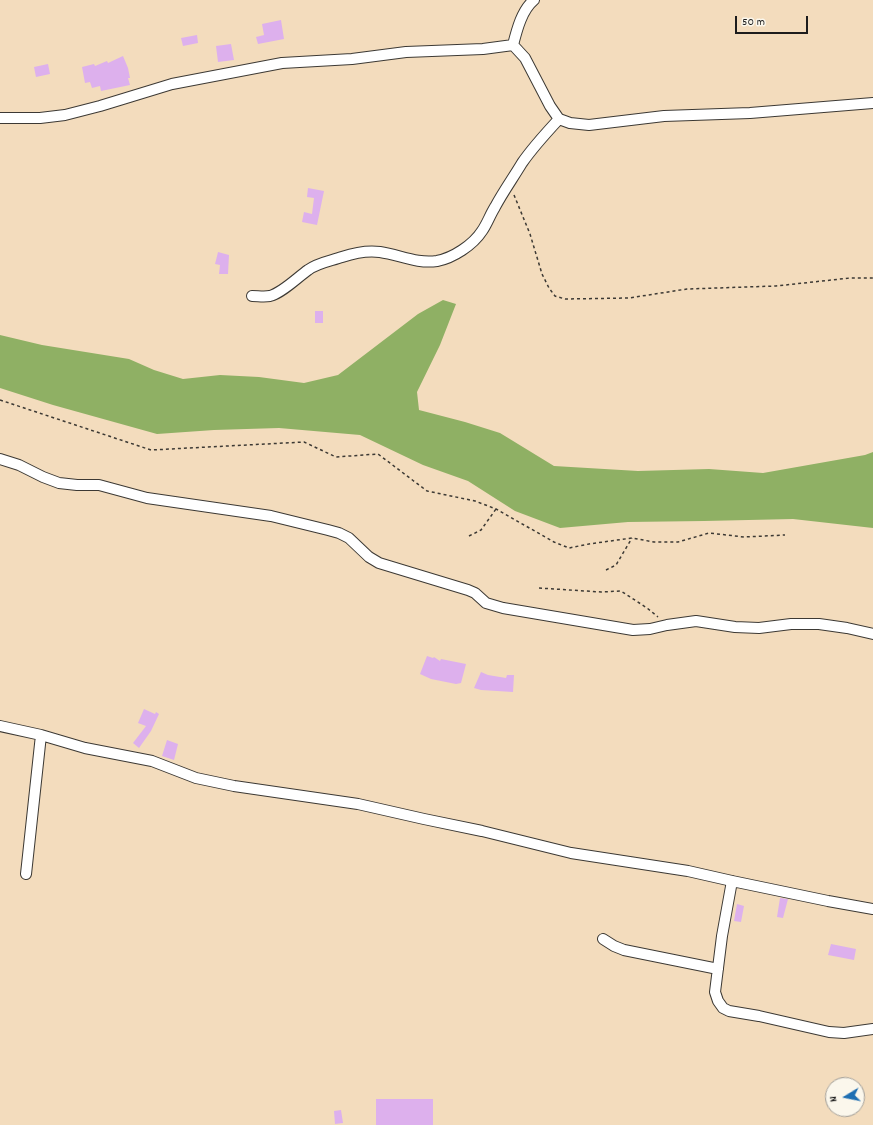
<!DOCTYPE html>
<html>
<head>
<meta charset="utf-8">
<style>
	body { margin:0 }
	#map { position:relative; width:873px; height:1125px; overflow:hidden; background:#f3dcbd; font-family:Dekko,sans-serif }
	canvas { display:block }
	.north { position:absolute; left:825px; top:1077px; width:40px; height:40px; box-sizing:border-box; background:#fbf7ec; border:1px solid #a29f99; border-radius:50%; rotate:260deg; font-size:11px; font-weight:700; line-height:16px; text-align:center; color:#1c1c1c }
	.north::after { content:''; display:block; margin:auto; width:14px; height:18px; background:#1f6fb2; clip-path:polygon(50% 0,100% 100%,50% 72%,0 100%) }
	.scale { position:absolute; left:735px; top:16px; width:73px; height:18px; box-sizing:border-box; border:2px solid #1c1c1c; border-top:0; padding-left:5px; font-size:12px; line-height:14px; white-space:nowrap; color:#1c1c1c; -webkit-text-stroke:3px #fbf7ec; paint-order:stroke }
</style>
</head>
<body>
<div id="map">
<canvas width="873" height="1125"></canvas>
<div class="north">N</div>
<div class="scale">50 m</div>
</div>
<script>
const context = document.querySelector('canvas').getContext('2d');
context.lineJoin = 'round';
function fillPath(path, color) {
  context.fillStyle = color;
  context.fill(path, 'evenodd');
}
function strokePath(path, color, width, dash) {
  context.strokeStyle = color;
  context.lineWidth = width;
  context.lineCap = dash ? 'butt' : 'round';
  context.setLineDash(dash || []);
  context.stroke(path);
}
fillPath(new Path2D(`
	M443 300 456 304 440 345 417 392 419 410 465 422 500 433 554 466 638 471 709 469 763 473 865 455 873 452V528L793 519 704 521 628 522 560 528 515 511 468 481 423 465 360 435 279 428 214 430 157 434 53 405 0 388V335L42 345 129 359 154 370 183 379 220 375 259 377 304 383 338 375 418 314Z`), '#8fb064');
fillPath(new Path2D(`
	M281 20 284 39 258 44 256 37 264 35 262 24Z
	M197 35 198 43 183 46 181 38Z
	M231 44 234 60 218 62 216 46Z
	M123 56 128 68 130 78H128L130 85 101 91 100 86 92 88 90 82 85 83 82 67 94 64 95 66 107 61 108 63Z
	M48 64 50 74 36 77 34 67Z
	M308 188 324 191 317 225 302 222 304 212 312 214 314 198 307 197Z
	M218 252 229 255 228 274H219L220 265 215 264Z
	M315 311H323V323H315Z
	M427 656 433 658 434 657 440 661 441 659 466 664 461 683 456 684 431 679 420 674Z
	M481 672 488 675 506 678 507 675H514L513 692 481 690 474 688Z
	M144 709 155 714 156 712 159 714 151 731 139 748 133 743 146 726 138 723Z
	M167 740 178 744 174 760 162 756Z
	M780 898 788 899 783 918 777 917Z
	M737 904 744 906 741 922 734 921Z
	M831 944 856 949 854 960 828 955Z
	M376 1099H433V1125H376Z
	M341 1110 343 1123 335 1124 334 1111Z`), '#ddb0ed');
const minor = new Path2D(`
	M513 45C517 29 522 10 534 0
	M0 118H40L65 115 100 106 172 84 282 63 352 59 406 52 483 49 513 45 525 58 550 106 559 119 570 123 589 125 664 116 750 113 873 103
	M252 296C258 296 264 297 270 296 282 293 298 277 308 270 317 263 330 261 342 257 354 253 367 250 380 252 400 255 417 264 437 261 453 258 473 245 482 231 487 224 490 215 495 207 503 192 513 178 522 163 533 147 546 133 559 119
	M0 459 19 465 43 477 59 483 77 485H99L147 498 271 516 328 530 339 533 349 538 369 557 379 563 468 590 475 593 486 603 503 608 633 630 650 629 667 625 696 621 735 627 759 628 791 624H819L847 628 873 634
	M0 726 41 735 85 748 152 761 196 778 234 786 358 804 424 819 482 831 571 853 688 871 732 881 828 901 873 909
	M26 874 41 735
	M732 881 722 936 715 992 718 1001 723 1008 729 1011 759 1016 829 1032 844 1033 873 1029
	M603 939 614 946 624 950 718 969`);
strokePath(minor, '#3c3934', 12);
strokePath(new Path2D(`
	M514 195 530 234 542 274 549 288 555 296 565 299 629 298 687 289 776 286 850 278H873
	M0 400 151 450 304 442 336 457 378 454 427 491 475 501 496 509 554 542 569 548 589 544 632 538 654 542H678L709 533 744 537 785 535
	M469 536 481 530 496 509
	M606 570 616 565 632 538
	M539 588 601 592 621 591 647 608 658 617`), '#3c3934', 1.5, [3, 3]);
strokePath(minor, '#fff', 10);
</script>
</body>
</html>
